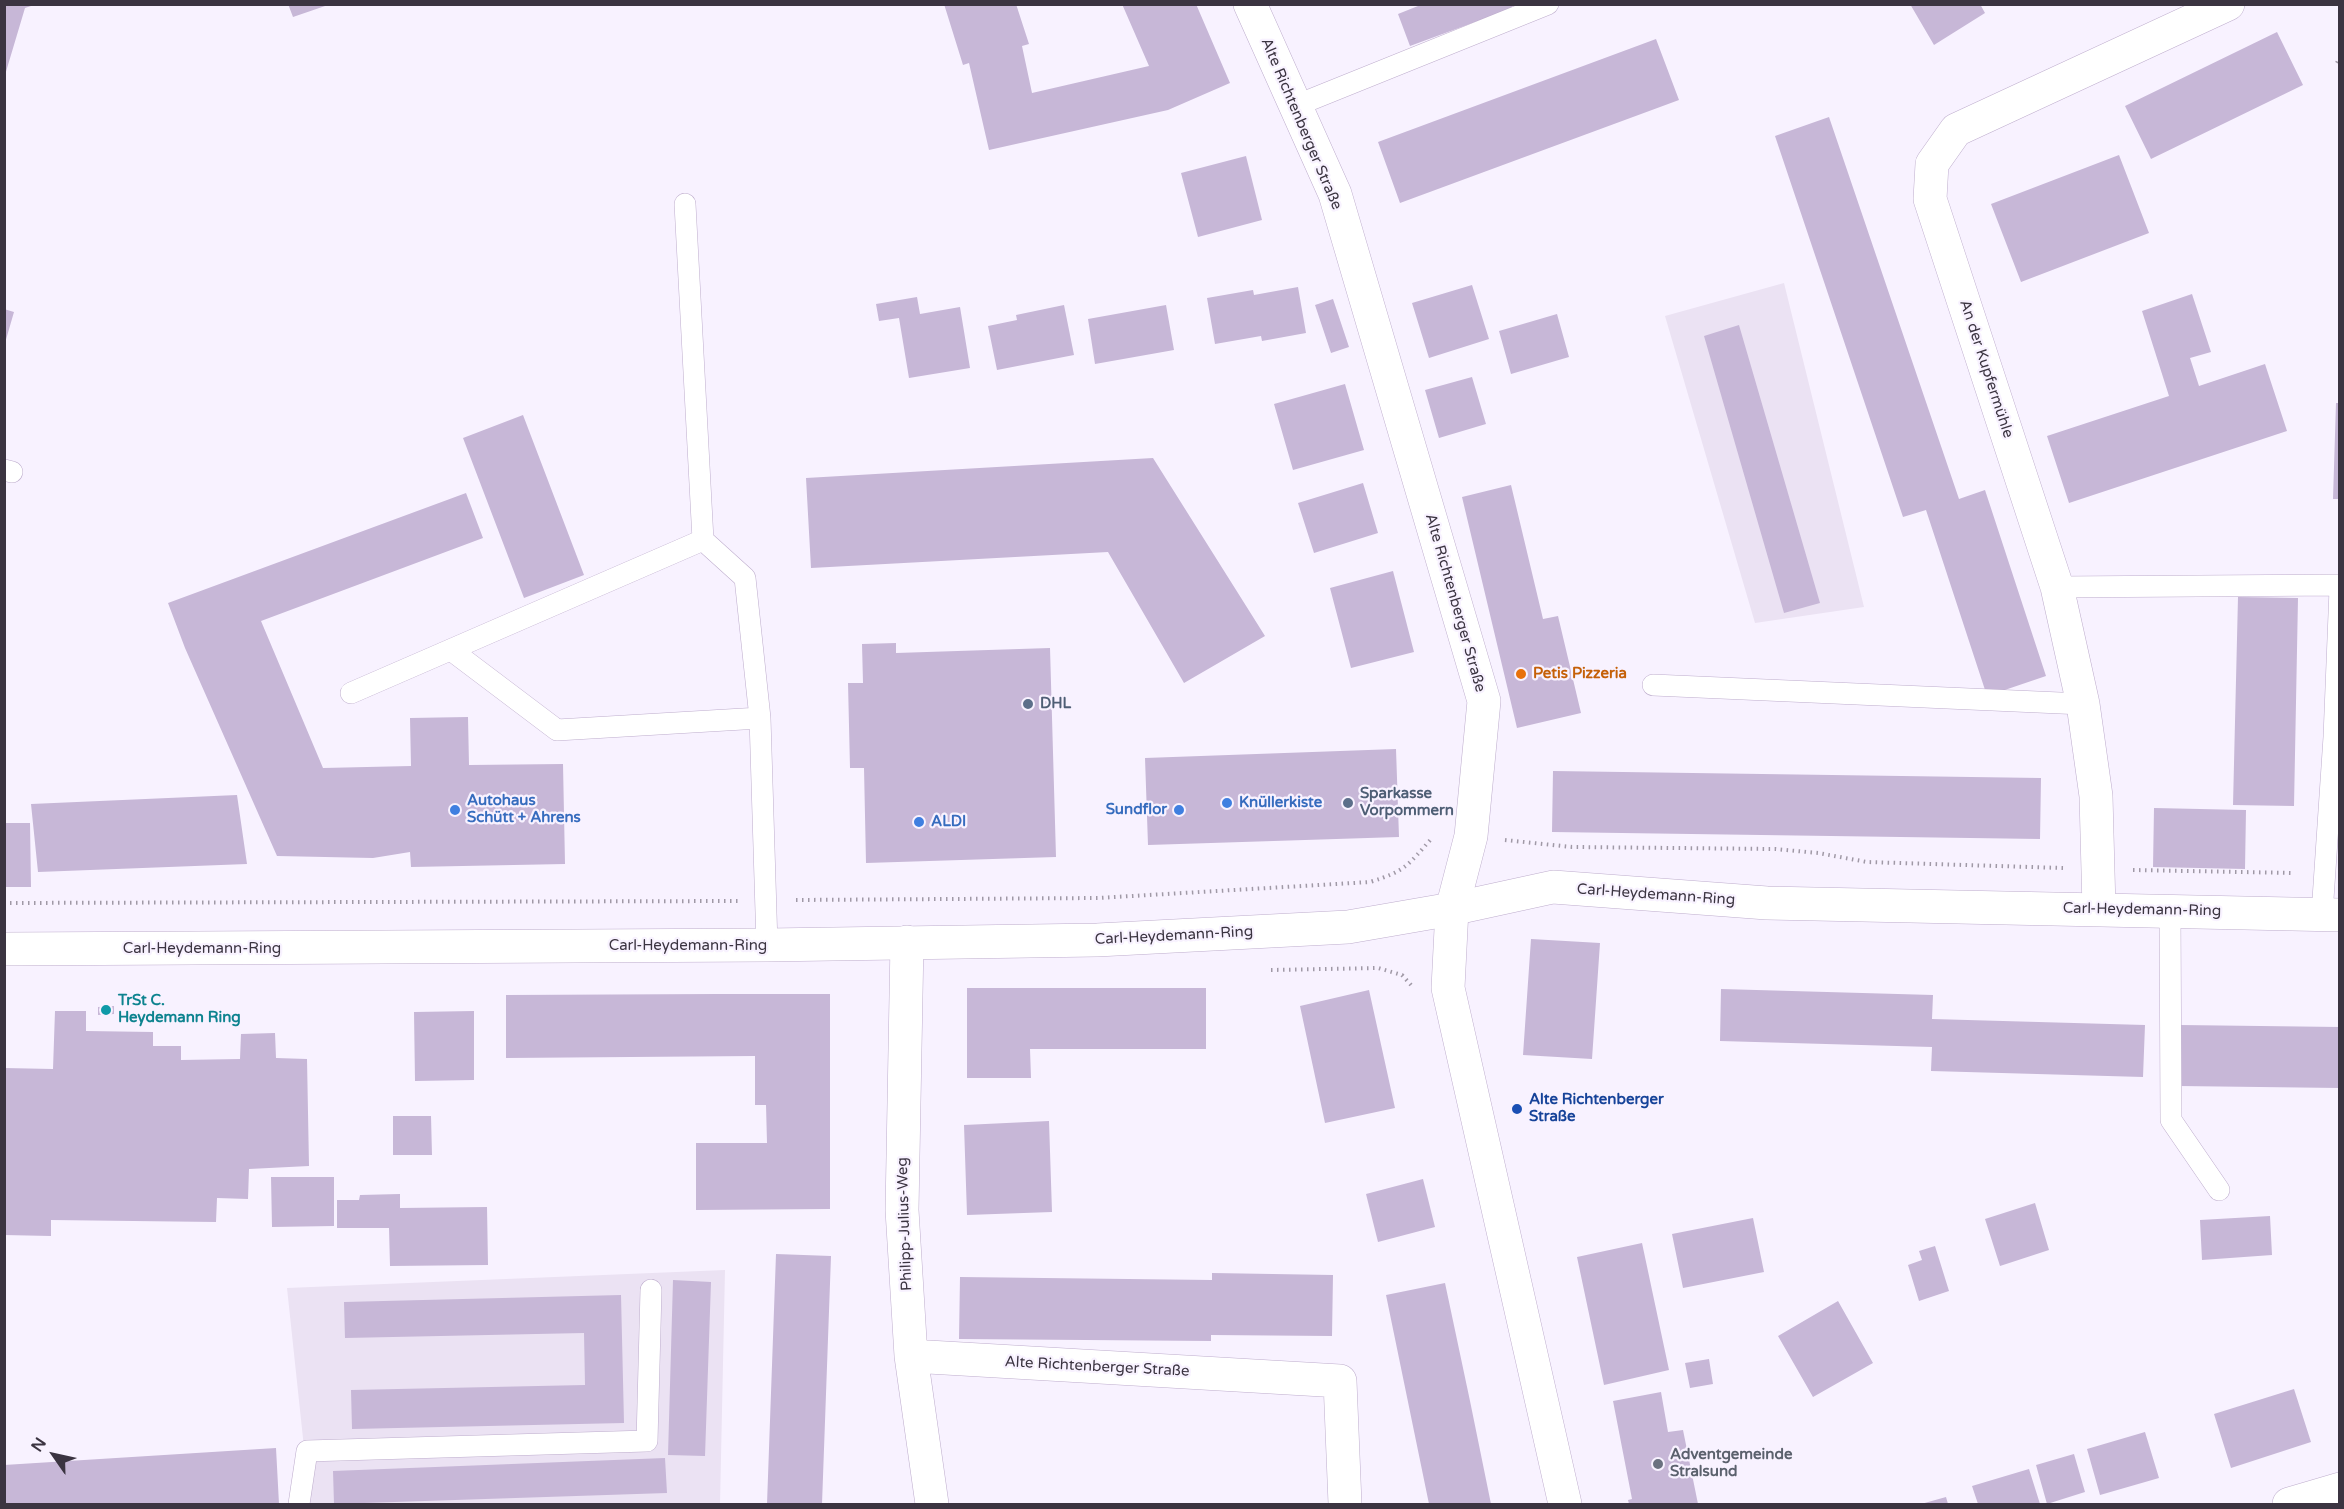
<!DOCTYPE html>
<html>
<head>
<meta charset="utf-8">
<style>
	body { margin:0 }
	#map { position:relative; width:2344px; height:1509px; overflow:hidden; background:#f8f2ff; font-family:"Varela Round",sans-serif }
	canvas { display:block }
	.frame { position:absolute; inset:0; border:6px solid #3b3441; pointer-events:none }
	.north { position:absolute; left:24px; top:1425px; width:60px; height:60px; -webkit-text-stroke:4px #f8f2ff; paint-order:stroke; rotate:304deg; font-size:16px; font-weight:700; line-height:24px; text-align:center; color:#3b3441 }
	.north::after { content:''; display:block; margin:auto; width:21px; height:27px; background:#3b3441; clip-path:polygon(50% 0,100% 100%,50% 72%,0 100%) }
</style>
</head>
<body>
<div id="map">
<canvas width="2344" height="1509"></canvas>
<div class="frame"></div>
<div class="north">N</div>
</div>
<script>
const context = document.querySelector('canvas').getContext('2d');
context.lineJoin = 'round';
function fillPath(path, color) {
  context.fillStyle = color;
  context.fill(path, 'evenodd');
}
function strokePath(path, color, width, dash) {
  context.strokeStyle = color;
  context.lineWidth = width;
  context.lineCap = dash ? 'butt' : 'round';
  context.setLineDash(dash || []);
  context.stroke(path);
}
function label(font, color, halo, rows, align = 'center') {
  context.font = font + ' "Varela Round",sans-serif';
  context.lineWidth = 4.5;
  context.setLineDash([]);
  context.textBaseline = 'middle';
  context.strokeStyle = halo;
  context.fillStyle = color;
  for (const [text, x, y, turn = 0] of rows) {
    context.save();
    context.translate(x, y);
    context.rotate((+turn || 0) * Math.PI / 180);
    context.textAlign = isNaN(turn) ? turn : align;
    if (halo) context.strokeText(text, 0, 0);
    context.fillText(text, 0, 0);
    context.restore();
  }
}
fillPath(new Path2D(`
	M1784 283 1864 607 1755 623 1665 316Z
	M725 1270 720 1504H310L287 1288Z`), '#ebe2f3');
fillPath(new Path2D(`
	M4 4 34 5 25 8 5 75Z
	M288 4H328V5L293 17Z
	M944 4H1016L1029 44 1022 46 1032 93 1149 66 1122 4H1196L1230 83 1168 110 989 150 969 63 963 65Z
	M1423 4H1511L1513 8 1410 46 1398 14Z
	M1910 4H1980L1985 13 1934 45Z
	M2277 32 2303 85 2151 159 2125 106Z
	M1656 39 1679 100 1400 203 1378 142Z
	M1829 117 1959 499 1985 490 2046 676 1987 696 1926 510 1903 517 1775 136Z
	M2119 155 2149 233 2021 282 1991 204Z
	M1246 156 1262 220 1198 237 1181 173Z
	M1472 285 1489 339 1429 358 1412 303Z
	M1298 287 1306 333 1262 341 1261 336 1215 344 1207 298 1253 290 1254 295Z
	M2192 294 2211 352 2190 358 2199 386 2265 364 2287 431 2069 503 2047 436 2169 396 2142 311Z
	M917 297 920 314 960 307 970 368 909 378 899 318 879 321 876 304Z
	M1333 299 1349 347 1331 353 1315 305Z
	M1064 305 1074 355 997 370 988 326 1017 320 1016 315Z
	M1166 305 1174 350 1095 364 1088 319Z
	M4 309 14 312 5 343H4Z
	M1557 314 1569 357 1511 374 1499 331Z
	M1739 325 1820 603 1784 613 1704 336Z
	M1472 377 1486 424 1439 438 1425 390Z
	M1345 384 1364 450 1293 470 1274 404Z
	M2336 403H2340V499H2333Z
	M523 415 584 575 524 598 463 438Z
	M1153 458 1265 636 1184 683 1108 552 811 568 806 478Z
	M1363 483 1378 533 1314 553 1298 503Z
	M1511 485 1543 619 1558 616 1581 713 1517 728 1462 497Z
	M466 493 483 538 261 621 323 768 411 766 410 718 468 717 469 765 563 764 565 864 411 867 410 852 373 858 277 856 185 648 168 603Z
	M1393 571 1414 652 1351 668 1330 588Z
	M2238 597 2298 598 2294 806 2233 805Z
	M896 643V653L1050 648 1056 857 866 863 864 768H850L848 683H863L862 644Z
	M1396 749 1399 837 1148 845 1145 758Z
	M1553 771 2041 778 2040 839 1552 832Z
	M237 795 247 864 38 872 31 804Z
	M2154 808 2246 810 2245 869 2153 867Z
	M4 823H30L31 887H4Z
	M1531 939 1600 943 1592 1059 1523 1055Z
	M967 988H1206V1049H1030L1031 1078H967Z
	M1721 989 1933 995 1932 1019 2145 1025 2143 1077 1931 1071 1932 1047 1720 1041Z
	M1369 990 1395 1108 1325 1123 1300 1006Z
	M716 994H830V1209L696 1210V1143H767L766 1105H755V1056L506 1058V995Z
	M114 1006V1014L98 1015V1007Z
	M55 1011H86V1031L153 1032V1046H181V1060L240 1059 241 1034 275 1033 276 1058 307 1059 309 1166 249 1169 248 1199 217 1198 216 1222 51 1220V1236L4 1235V1068L53 1069Z
	M474 1011V1080L415 1081 414 1012Z
	M2180 1025 2340 1027V1088L2179 1086Z
	M393 1116H431L432 1155H393Z
	M1049 1121 1052 1212 967 1215 964 1125Z
	M271 1177H334V1226L272 1227Z
	M1423 1179 1435 1227 1378 1242 1366 1194Z
	M400 1194V1208L487 1207 488 1265 390 1266 389 1228H337V1200H359L360 1195Z
	M2035 1203 2049 1250 2000 1266 1985 1219Z
	M2270 1216 2272 1255 2202 1260 2200 1220Z
	M1753 1218 1764 1272 1683 1288 1672 1234Z
	M1642 1243 1669 1370 1604 1385 1577 1257Z
	M1935 1246 1949 1291 1919 1301 1908 1265 1922 1260 1919 1251Z
	M776 1254 831 1256 822 1504H767Z
	M1212 1273 1333 1275 1332 1336 1211 1335V1341L959 1339 960 1277 1212 1280Z
	M673 1280 711 1282 705 1456 668 1455Z
	M1445 1283 1470 1401 1491 1504H1429L1386 1295Z
	M621 1295 624 1423 352 1429 351 1390 585 1385 584 1333 345 1338 344 1302Z
	M1838 1301 1873 1363 1813 1397 1778 1336Z
	M1709 1359 1713 1384 1690 1388 1685 1363Z
	M2294 1389 2311 1442 2231 1468 2214 1414Z
	M1661 1392 1668 1432 1683 1430 1698 1504H1629L1628 1500 1632 1499 1613 1401Z
	M2145 1432 2159 1478 2100 1495 2087 1449Z
	M276 1448 279 1504H4V1465Z
	M2074 1454 2085 1492 2047 1504 2036 1465Z
	M665 1458 667 1493 334 1504 333 1471Z
	M2029 1469 2040 1504H1978L1972 1486Z
	M1946 1497 1948 1504H1921Z`), '#c7b7d7');
const service = new Path2D(`
	M1295 106 1548 4
	M685 204 703 540
	M4 470 12 472
	M2057 587 2340 585
	M451 650 557 730 760 718
	M1653 685 2083 704
	M351 693 703 540 745 578 760 718 767 945
	M2170 910 2171 1120 2219 1190
	M2322 914 2334 737 2340 589
	M299 1504 307 1451 647 1441 651 1290`);
const minor = new Path2D(`
	M1250 4 1335 194 1484 701 1471 836 1452 909 1448 988 1565 1504
	M2099 909 2096 796 2083 704 2057 587 1930 199 1932 164 1956 130 2228 4
	M907 942 902 1210 911 1356 932 1504
	M911 1356 1340 1381 1345 1504
	M2289 1504 2340 1489`);
const secondary = new Path2D(`
	M4 949 767 945 1097 940 1348 927 1452 909 1553 887 1767 903 2340 915`);
strokePath(service, '#beadcd', 22);
strokePath(minor, '#beadcd', 34);
strokePath(secondary, '#beadcd', 34);
strokePath(new Path2D(`
	M2337 63 2340 57
	M1505 840 1572 847 1775 849 1818 853 1867 862 2063 868
	M2133 870 2294 873
	M796 900 1098 898 1370 882C1406 871 1408 865 1432 838
	M4 903 738 901
	M1271 970 1378 968 1402 975 1411 985`), '#a099a6', 4, [1.5, 4.5]);
strokePath(service, '#fff', 21);
strokePath(minor, '#fff', 33);
strokePath(secondary, '#fff', 33);
for (const [x, y, r, color] of [
	[1521,674,6,"#e8710a"],
	[1028,704,6,"#5c6f8a"],
	[1227,803,6,"#3f7fe0"],
	[1348,803,6,"#5c6f8a"],
	[455,810,6,"#3f7fe0"],
	[1179,810,6,"#3f7fe0"],
	[919,822,6,"#3f7fe0"],
	[106,1010,6,"#0f9aa8"],
	[1517,1109,6,"#1a4fb4"],
	[1658,1464,6,"#6b7280"]
]) {
  const dot = new Path2D();
  dot.arc(x, y, r, 0, 2 * Math.PI);
  context.fillStyle = color;
  context.fill(dot);
  strokePath(dot, '#f8f2ff', 2);
}
label('15px', '#3b3441', '#f8f2ff', [
	["Alte Richtenberger Straße",1301,124,67],
	["An der Kupfermühle",1986,369,72],
	["Alte Richtenberger Straße",1455,603,74],
	["Carl-Heydemann-Ring",1656,895,4],
	["Carl-Heydemann-Ring",2142,910,1],
	["Carl-Heydemann-Ring",1174,936,-3],
	["Carl-Heydemann-Ring",688,946],
	["Carl-Heydemann-Ring",202,949],
	["Philipp-Julius-Weg",905,1224,-92],
	["Alte Richtenberger Straße",1097,1367,3]
]);
label('bold 15px', '#c56008', '#f8f2ff', [
	["Petis Pizzeria",1533,674]
], 'left');
label('bold 15px', '#4e5e75', '#f8f2ff', [
	["DHL",1040,704],
	["Sparkasse",1360,794],
	["Vorpommern",1360,811]
], 'left');
label('bold 15px', '#366cbe', '#f8f2ff', [
	["Autohaus",467,801],
	["Schütt + Ahrens",467,818],
	["Knüllerkiste",1239,803],
	["Sundflor",1167,810,"right"],
	["ALDI",931,822]
], 'left');
label('bold 15px', '#0d838f', '#f8f2ff', [
	["TrSt C.",118,1001],
	["Heydemann Ring",118,1018]
], 'left');
label('bold 15px', '#164399', '#f8f2ff', [
	["Alte Richtenberger",1529,1100],
	["Straße",1529,1117]
], 'left');
label('bold 15px', '#5b616d', '#f8f2ff', [
	["Adventgemeinde",1670,1455],
	["Stralsund",1670,1472]
], 'left');
</script>
</body>
</html>
